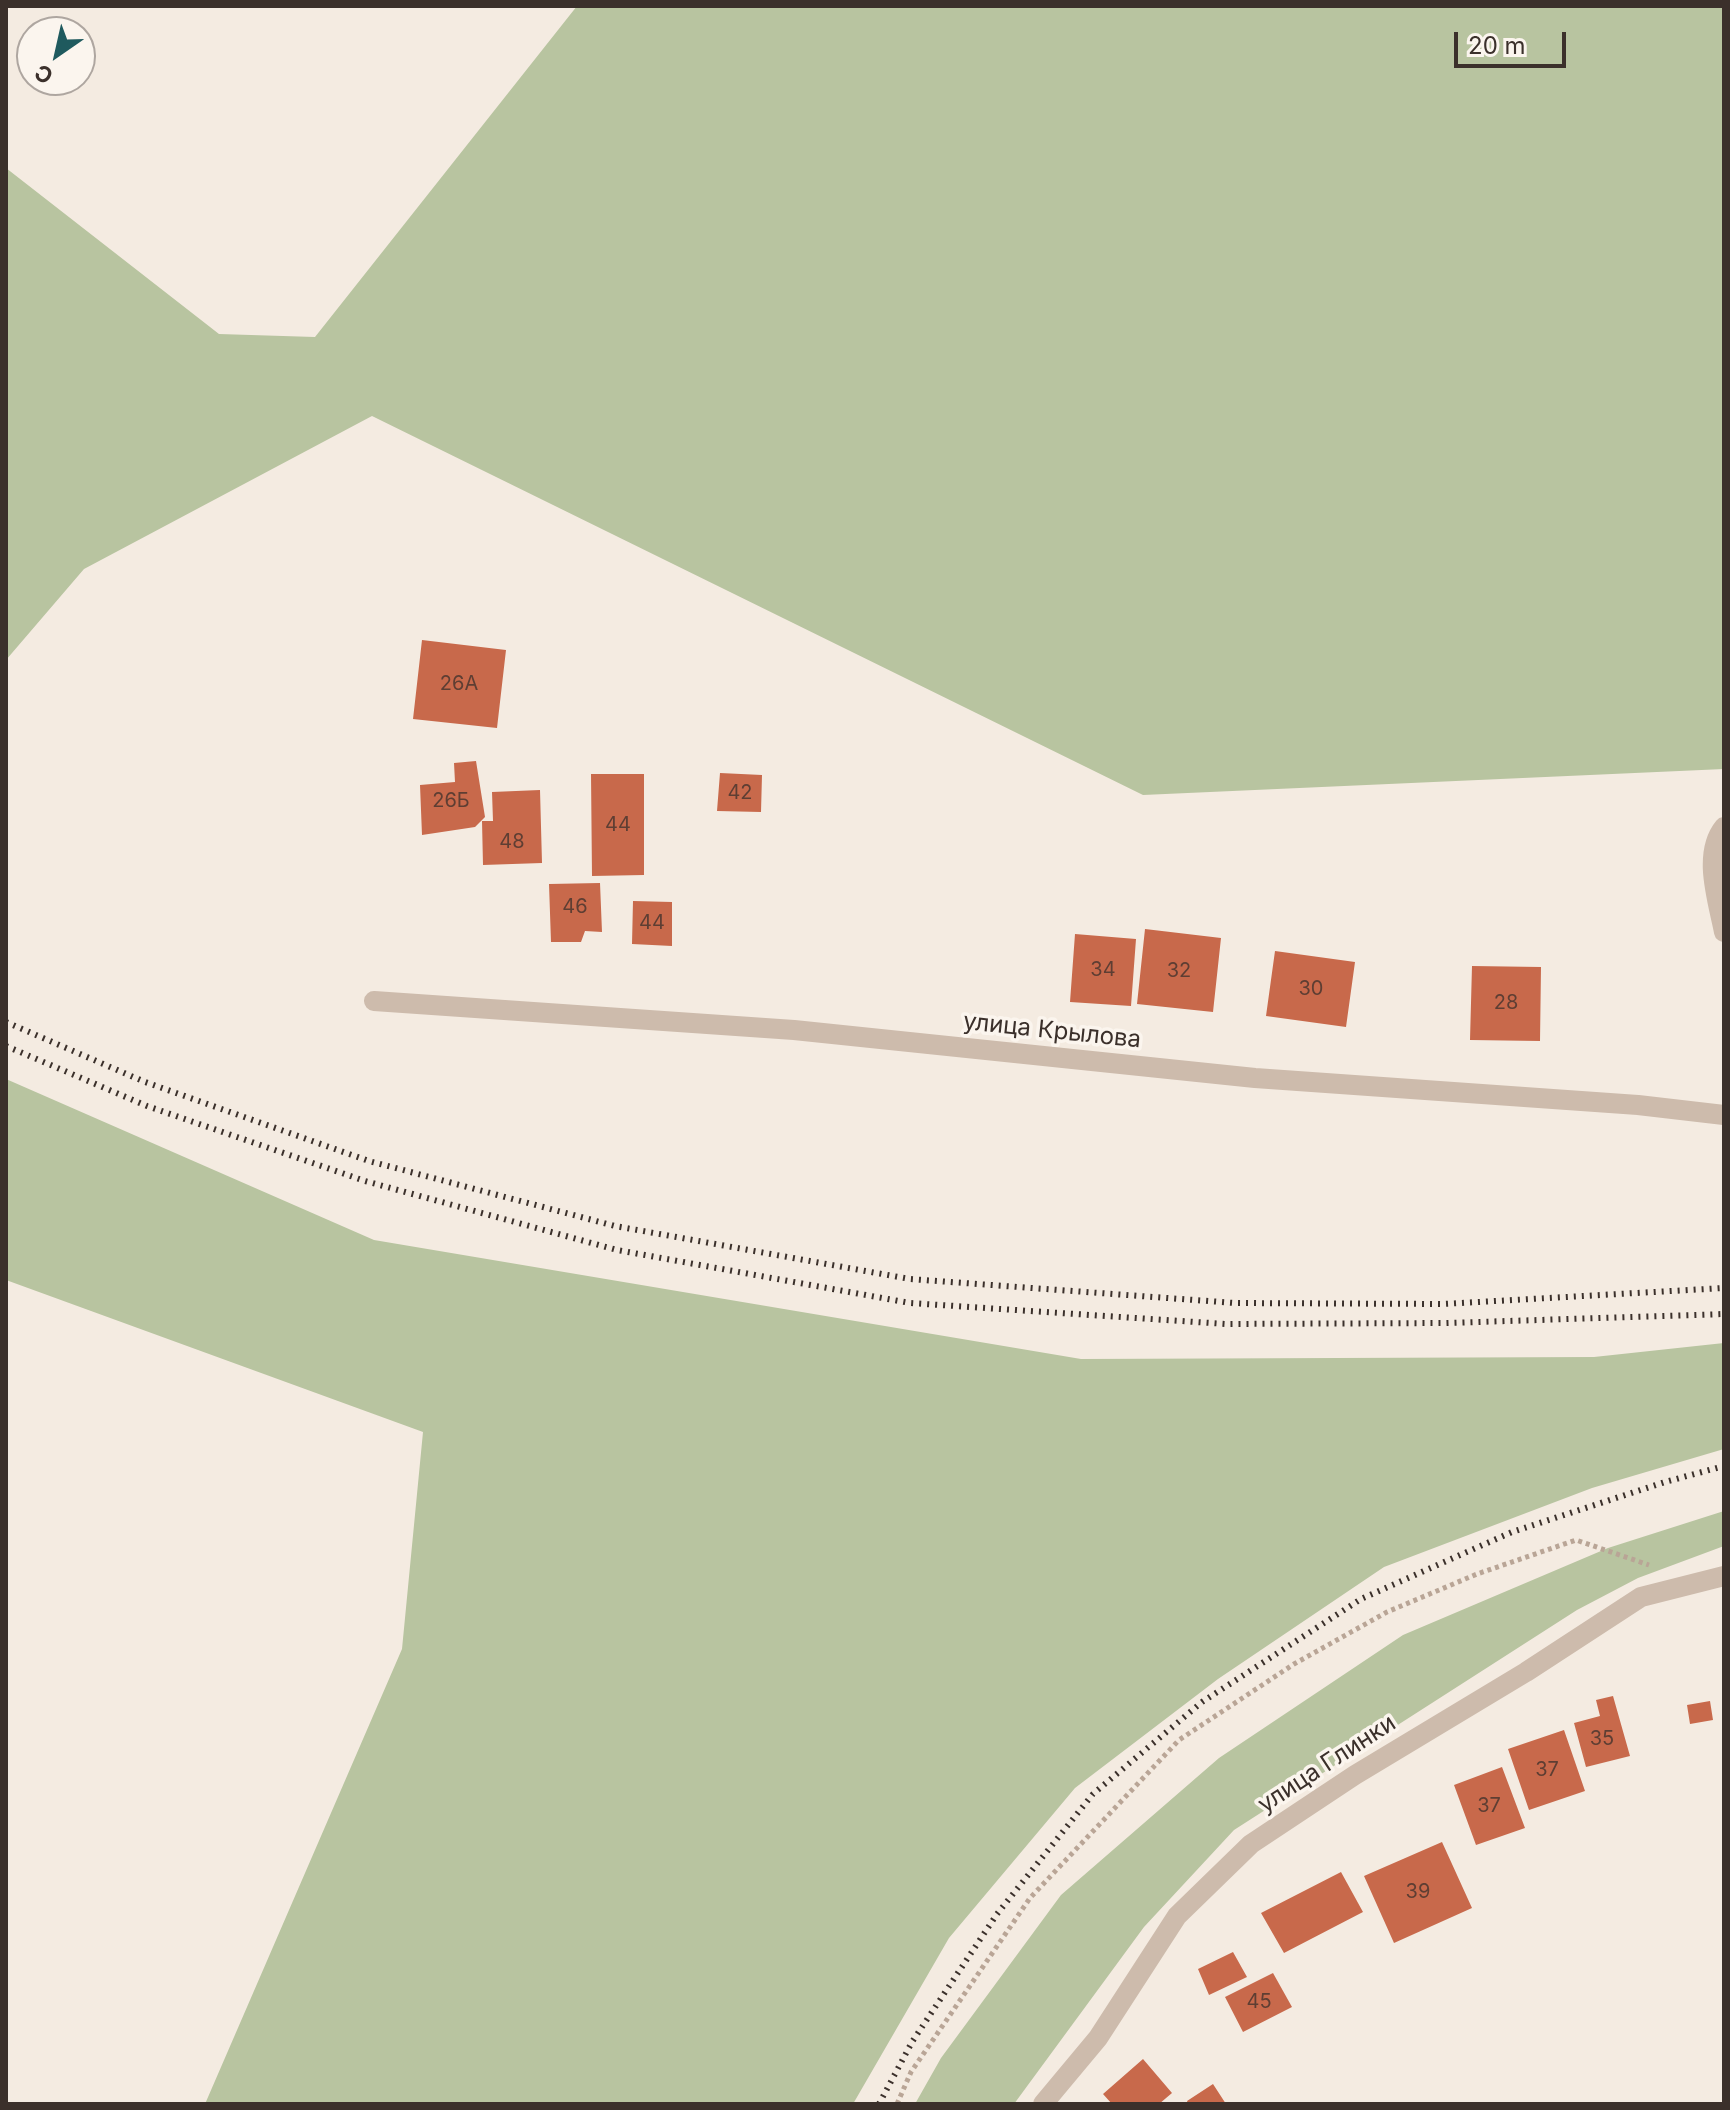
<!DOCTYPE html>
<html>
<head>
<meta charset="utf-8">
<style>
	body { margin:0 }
	#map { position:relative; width:1730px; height:2110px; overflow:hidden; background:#f4ebe1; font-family:Inter,sans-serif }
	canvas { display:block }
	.frame { position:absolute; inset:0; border:8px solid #3b302b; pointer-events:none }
	.north { position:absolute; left:16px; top:16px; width:80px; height:80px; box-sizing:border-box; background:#fbf5ee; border:2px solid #aea6a0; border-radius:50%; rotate:214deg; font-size:22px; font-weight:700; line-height:32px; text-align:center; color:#3b302b }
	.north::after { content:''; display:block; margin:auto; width:28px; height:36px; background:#1f5a5e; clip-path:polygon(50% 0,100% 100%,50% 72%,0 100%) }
	.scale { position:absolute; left:1454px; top:32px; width:112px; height:36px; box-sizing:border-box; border:4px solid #3b302b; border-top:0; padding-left:10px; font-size:24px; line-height:28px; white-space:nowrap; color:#3b302b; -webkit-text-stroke:6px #fbf5ee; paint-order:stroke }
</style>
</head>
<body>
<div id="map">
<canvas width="1730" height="2110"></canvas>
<div class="frame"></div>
<div class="north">С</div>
<div class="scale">20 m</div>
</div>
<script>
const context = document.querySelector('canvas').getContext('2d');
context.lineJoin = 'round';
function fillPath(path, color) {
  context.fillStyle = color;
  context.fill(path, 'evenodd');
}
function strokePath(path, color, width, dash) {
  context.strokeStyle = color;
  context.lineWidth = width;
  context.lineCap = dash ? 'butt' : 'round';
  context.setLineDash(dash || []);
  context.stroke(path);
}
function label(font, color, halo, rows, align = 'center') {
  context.font = font + ' Inter,sans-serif';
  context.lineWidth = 7;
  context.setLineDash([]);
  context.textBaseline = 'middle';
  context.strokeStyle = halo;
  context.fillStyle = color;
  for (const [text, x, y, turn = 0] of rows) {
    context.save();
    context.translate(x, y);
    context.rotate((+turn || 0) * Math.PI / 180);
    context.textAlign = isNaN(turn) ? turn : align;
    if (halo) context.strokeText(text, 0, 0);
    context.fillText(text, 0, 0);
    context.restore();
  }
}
fillPath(new Path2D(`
	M577 6H1724V769L1143 795 372 416 84 569 6 660V168L219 334 315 337Z
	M6 1079 374 1240 1081 1359 1594 1357 1724 1343V1449L1592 1488 1384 1567 1218 1679 1075 1788 949 1938 853 2104H205L402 1649 423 1432 6 1280Z
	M1724 1511V1546L1638 1578 1577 1610 1234 1830 1144 1927 1014 2104H915L941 2058 1061 1895 1219 1758 1403 1635 1608 1548Z`), '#b8c4a0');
fillPath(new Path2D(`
	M422 640 506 650 497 728 413 719Z
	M476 761 485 817 475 827 422 835 420 785 455 782 454 763Z
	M720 773 762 775 761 812 717 811Z
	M591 774H644V875L592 876Z
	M540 790 542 863 483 865 482 821H493L492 792Z
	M600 883 602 932 585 931 581 942H551L549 884Z
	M633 901 672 902V946L632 944Z
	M1145 929 1221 938 1213 1012 1137 1004Z
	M1075 934 1136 939 1131 1006 1070 1002Z
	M1275 951 1355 962 1346 1027 1266 1016Z
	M1472 966 1541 967 1540 1041 1470 1040Z
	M1613 1696 1630 1756 1586 1767 1574 1723 1600 1716 1596 1700Z
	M1710 1701 1713 1720 1690 1724 1687 1705Z
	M1564 1730 1585 1791 1529 1810 1508 1749Z
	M1502 1767 1525 1828 1476 1845 1454 1785Z
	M1442 1842 1472 1908 1394 1943 1364 1876Z
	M1341 1872 1363 1912 1284 1953 1261 1913Z
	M1233 1952 1247 1977 1209 1995 1198 1969Z
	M1273 1973 1292 2007 1243 2032 1225 1997Z
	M1143 2059 1172 2093 1159 2104H1112L1103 2094Z
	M1213 2084 1226 2104H1188L1187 2101Z`), '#c8694b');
strokePath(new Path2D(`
	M897 2104 911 2072 1030 1898 1179 1740 1294 1664 1387 1612 1477 1574 1576 1540 1649 1565`), '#b9a596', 5, [4, 4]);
strokePath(new Path2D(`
	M1724 827C1702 854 1718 901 1724 932
	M374 1001 794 1030 1255 1078 1638 1105 1724 1115
	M1043 2104 1098 2038 1177 1916 1251 1844 1355 1775 1526 1672 1641 1597 1724 1576`), '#cdbbac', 20);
strokePath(new Path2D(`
	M6 1022 145 1082 369 1161 615 1226 910 1279 1235 1303 1443 1304 1724 1288
	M6 1046 147 1106 365 1181 617 1250 910 1303 1226 1324 1446 1323 1724 1314
	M879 2104 912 2042 997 1914 1093 1794 1202 1702 1361 1599 1512 1532 1665 1482 1724 1466`), '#3b302b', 6, [2, 6]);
label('20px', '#5e3e33', null, [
	["26А",459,684],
	["42",740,793],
	["26Б",451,801],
	["44",618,825],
	["48",512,842],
	["46",575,907],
	["44",652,923],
	["34",1103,970],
	["32",1179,971],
	["30",1311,989],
	["28",1506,1003],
	["35",1602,1739],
	["37",1547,1770],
	["37",1489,1806],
	["39",1418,1892],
	["45",1259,2002]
]);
label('24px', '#3b302b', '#fbf5ee', [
	["улица Крылова",1052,1031,6],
	["улица Глинки",1327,1764,-33]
]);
</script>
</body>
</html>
